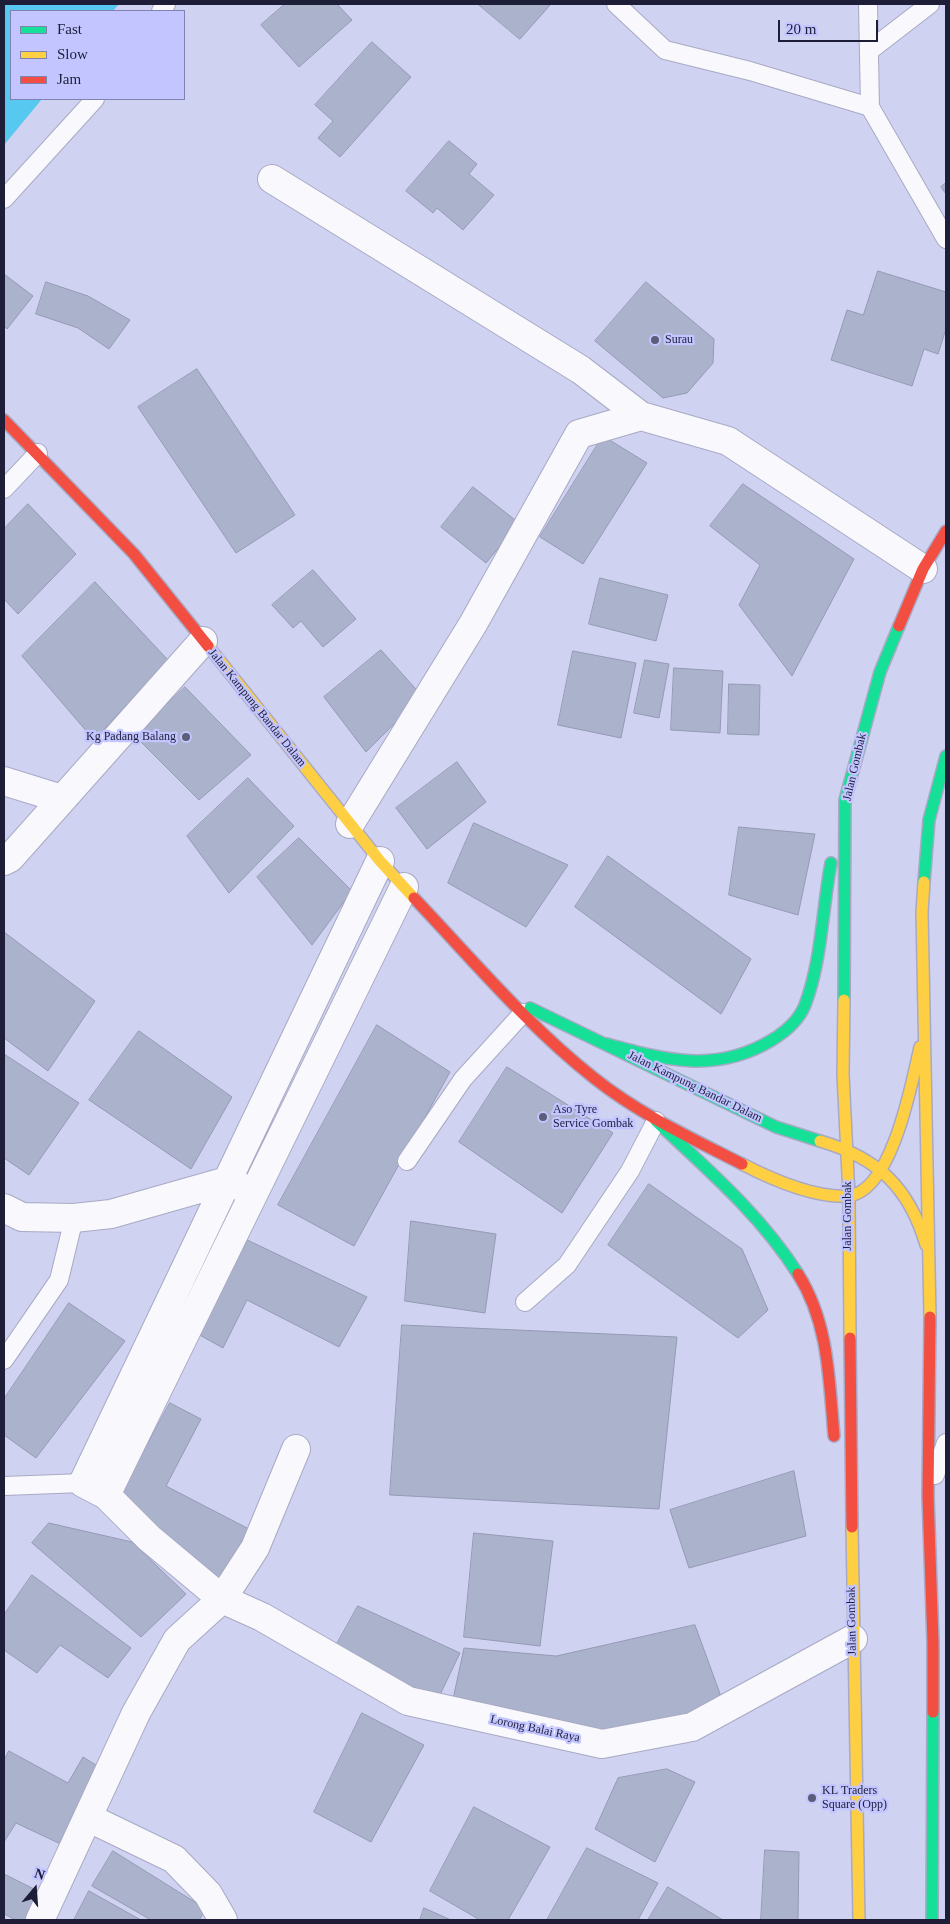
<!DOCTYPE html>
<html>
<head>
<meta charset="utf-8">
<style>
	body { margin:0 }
	#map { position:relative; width:950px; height:1924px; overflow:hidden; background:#d0d2f1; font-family:Georgia,serif }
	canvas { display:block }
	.frame { position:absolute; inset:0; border:5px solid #1e1e39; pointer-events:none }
	.legend { position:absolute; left:10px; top:10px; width:175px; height:90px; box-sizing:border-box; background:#c2c5ff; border:1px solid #8082b0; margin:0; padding:6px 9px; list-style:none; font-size:15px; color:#1e1e39 }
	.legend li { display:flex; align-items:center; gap:10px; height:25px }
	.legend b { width:25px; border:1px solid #8082b0 }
	.north { position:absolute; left:10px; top:1864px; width:50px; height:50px; -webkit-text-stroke:4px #c2c5ff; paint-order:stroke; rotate:18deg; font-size:14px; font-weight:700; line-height:20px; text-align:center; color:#1e1e39 }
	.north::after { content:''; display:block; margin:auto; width:18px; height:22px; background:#1e1e39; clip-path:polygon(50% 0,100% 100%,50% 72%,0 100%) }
	.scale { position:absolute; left:778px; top:20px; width:100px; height:22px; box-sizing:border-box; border:2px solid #1e1e39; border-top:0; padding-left:6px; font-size:15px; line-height:18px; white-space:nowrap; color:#1e1e39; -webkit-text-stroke:4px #c2c5ff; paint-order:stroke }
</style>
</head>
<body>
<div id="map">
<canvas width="950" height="1924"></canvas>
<div class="frame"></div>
<ul class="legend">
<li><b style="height:6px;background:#16e098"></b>Fast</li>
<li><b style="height:6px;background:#ffcf43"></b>Slow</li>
<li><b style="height:6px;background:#f24e42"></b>Jam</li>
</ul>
<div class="north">N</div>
<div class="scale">20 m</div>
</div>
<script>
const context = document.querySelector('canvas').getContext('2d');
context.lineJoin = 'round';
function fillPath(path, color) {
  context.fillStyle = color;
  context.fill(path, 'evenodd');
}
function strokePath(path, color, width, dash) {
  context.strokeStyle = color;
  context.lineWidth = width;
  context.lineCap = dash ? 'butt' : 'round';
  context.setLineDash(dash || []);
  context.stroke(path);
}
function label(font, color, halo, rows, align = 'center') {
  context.font = font + ' Georgia,serif';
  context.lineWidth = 4.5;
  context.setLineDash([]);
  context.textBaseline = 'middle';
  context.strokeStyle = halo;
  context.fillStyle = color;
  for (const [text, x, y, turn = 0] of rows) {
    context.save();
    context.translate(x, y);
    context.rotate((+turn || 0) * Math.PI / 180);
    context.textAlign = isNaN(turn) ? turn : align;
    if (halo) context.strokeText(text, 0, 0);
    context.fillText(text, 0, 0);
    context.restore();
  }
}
fillPath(new Path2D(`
	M4 4H119L113 11H11V99H42L4 145Z`), '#57c9f0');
const building = new Path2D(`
	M285 4H337L352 20 299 67 261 25Z
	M478 4H551L520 39Z
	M372 42 411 77 340 157 318 138 333 121 315 105Z
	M449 141 477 164 469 174 494 195 463 230 437 208 433 213 406 191Z
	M946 183V194L941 187Z
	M878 271 946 292V329L938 354 924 349 912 386 831 360 847 310 863 315Z
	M4 274 33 296 7 329 4 326Z
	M46 282 88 296 130 320 109 349 78 328 36 314Z
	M646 282 714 339 713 363 687 393 663 398 595 341Z
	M197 369 295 515 236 553 138 407Z
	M603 436 647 463 583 564 540 537Z
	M743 484 854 559 792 676 739 605 760 565 710 526Z
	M473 487 519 523 486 563 441 527Z
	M28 504 76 554 18 614 4 599V529Z
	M313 570 356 619 323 647 301 621 293 628 272 605Z
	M600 578 668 595 656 641 589 624Z
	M95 582 168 660 94 740 22 656Z
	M381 650 422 696 366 752 324 697Z
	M573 651 636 663 621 738 558 725Z
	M645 660 669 664 659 718 634 713Z
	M674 668 723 671 720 733 671 730Z
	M729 684 760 685 759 735 728 734Z
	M185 687 251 755 199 800 135 736Z
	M457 762 486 802 427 849 396 808Z
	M248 778 294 826 229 893 187 836Z
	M474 823 568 865 526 927 448 883Z
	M739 827 815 834 798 915 729 895Z
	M299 838 352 891 312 945 257 877Z
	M608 856 751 959 721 1014 575 907Z
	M4 932 95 1001 48 1071 4 1038Z
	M377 1025 450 1072 354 1246 278 1205Z
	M139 1031 232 1097 191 1169 89 1100Z
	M4 1054 79 1103 29 1175 4 1158Z
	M507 1067 613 1133 562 1213 459 1142Z
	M649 1184 742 1249 768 1310 738 1338 608 1245Z
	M411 1221 496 1234 485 1313 405 1301Z
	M243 1238 367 1297 339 1347 247 1300 223 1348 196 1333Z
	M69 1303 125 1341 36 1458 4 1435V1399Z
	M402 1325 677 1337 659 1509 390 1495Z
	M170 1403 201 1419 166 1486 249 1529 218 1583 119 1498Z
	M794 1471 806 1536 689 1568 670 1510Z
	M49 1523 132 1542 186 1594 141 1637 32 1543Z
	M474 1533 553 1541 540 1646 464 1637Z
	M32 1575 131 1648 108 1678 60 1645 37 1673 4 1650V1615Z
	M358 1606 460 1653 437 1701 333 1651Z
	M695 1625 723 1702 690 1721 600 1736 452 1704 464 1648 556 1656Z
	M362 1713 424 1745 371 1842 314 1812Z
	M9 1751 68 1783 83 1757 104 1770 67 1847 16 1823 4 1842V1761Z
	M667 1769 695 1782 655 1862 595 1829 618 1778Z
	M474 1807 550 1847 508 1920H480L430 1891Z
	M587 1848 658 1883 638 1920H547Z
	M765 1850 799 1852 798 1920H761Z
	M113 1851 206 1909 199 1920H151L92 1886Z
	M4 1874 46 1895 31 1920H16L4 1914Z
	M668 1887 723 1920H648Z
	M89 1891 141 1920H74Z
	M424 1908 451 1920H420Z`);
fillPath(building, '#abb2cc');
strokePath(building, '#949ab4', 1);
const lane = new Path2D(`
	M616 4 665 50 750 71 870 107
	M868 4 870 107 946 239
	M161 11 166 4
	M869 51 930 4
	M4 199 95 99
	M4 489 38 453
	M407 1161 463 1079 523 1013
	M525 1302 567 1265 630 1171 656 1121
	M4 1360 59 1280 74 1218
	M935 1475 946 1443
	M4 1486 83 1483`);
const street = new Path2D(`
	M272 179 581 370 641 416 728 441 923 569
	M4 781 62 799
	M350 824 473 624 579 434 641 416
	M4 861 10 858 203 641
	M380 861 83 1483 106 1495 149 1538 222 1599 262 1617 408 1701 602 1744 692 1727 853 1639
	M4 1208 22 1217 74 1218 111 1214 227 1181 239 1186
	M106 1495 404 887
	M89 1818 174 1859 208 1894 223 1920
	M40 1920 136 1713 177 1640 222 1599 255 1548 296 1449`);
const fast = new Path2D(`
	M924 882 929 820 946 756
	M844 1000 845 800 880 672 899 626
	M530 1008 776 1127 820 1141
	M607 1044C665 1060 716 1074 772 1040 785 1032 799 1020 805 1005 822 960 822 910 831 863
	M656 1121C707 1169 760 1214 798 1274
	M932 1920 933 1712`);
const slow = new Path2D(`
	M208 646 380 861 414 898
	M924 882 922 912 930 1317
	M844 1000 843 1074 849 1196 850 1338
	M820 1141C878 1158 909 1187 926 1245
	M742 1164C771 1179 814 1198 848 1196 892 1192 912 1082 920 1047
	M852 1527 859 1920`);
const jam = new Path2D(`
	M4 420 134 554 208 646
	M899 626 923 569 946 531
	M414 898C472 959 528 1026 594 1078 639 1114 691 1138 742 1164
	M798 1274C829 1323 829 1380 834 1436
	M930 1317 928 1496 933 1643V1712
	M850 1338 852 1527`);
strokePath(lane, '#a8a9c4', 20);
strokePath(street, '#a8a9c4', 30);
strokePath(fast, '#a8a9c4', 14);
strokePath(slow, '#a8a9c4', 14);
strokePath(jam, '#a8a9c4', 14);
strokePath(lane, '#f8f8fd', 18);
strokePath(street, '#f8f8fd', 28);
strokePath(fast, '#16e098', 11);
strokePath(slow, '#ffcf43', 11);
strokePath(jam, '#f24e42', 11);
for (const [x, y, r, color] of [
	[655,340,5,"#5c5d79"],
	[186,737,5,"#5c5d79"],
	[543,1117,5,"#5c5d79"],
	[812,1798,5,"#5c5d79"]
]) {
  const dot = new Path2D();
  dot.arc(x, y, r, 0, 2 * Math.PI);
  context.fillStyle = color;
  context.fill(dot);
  strokePath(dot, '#c2c5ff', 2);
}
label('12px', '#1e1e39', '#c2c5ff', [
	["Surau",665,340],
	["Kg Padang Balang",176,737,"right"],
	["Aso Tyre",553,1110],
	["Service Gombak",553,1124],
	["KL Traders",822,1791],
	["Square (Opp)",822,1805]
], 'left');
label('12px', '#1e1e39', '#c2c5ff', [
	["Jalan Kampung Bandar Dalam",257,708,51],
	["Jalan Gombak",855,767,-77],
	["Jalan Kampung Bandar Dalam",695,1087,26],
	["Jalan Gombak",848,1216,-90],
	["Jalan Gombak",852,1621,-91],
	["Lorong Balai Raya",535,1729,12]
]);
</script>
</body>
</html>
